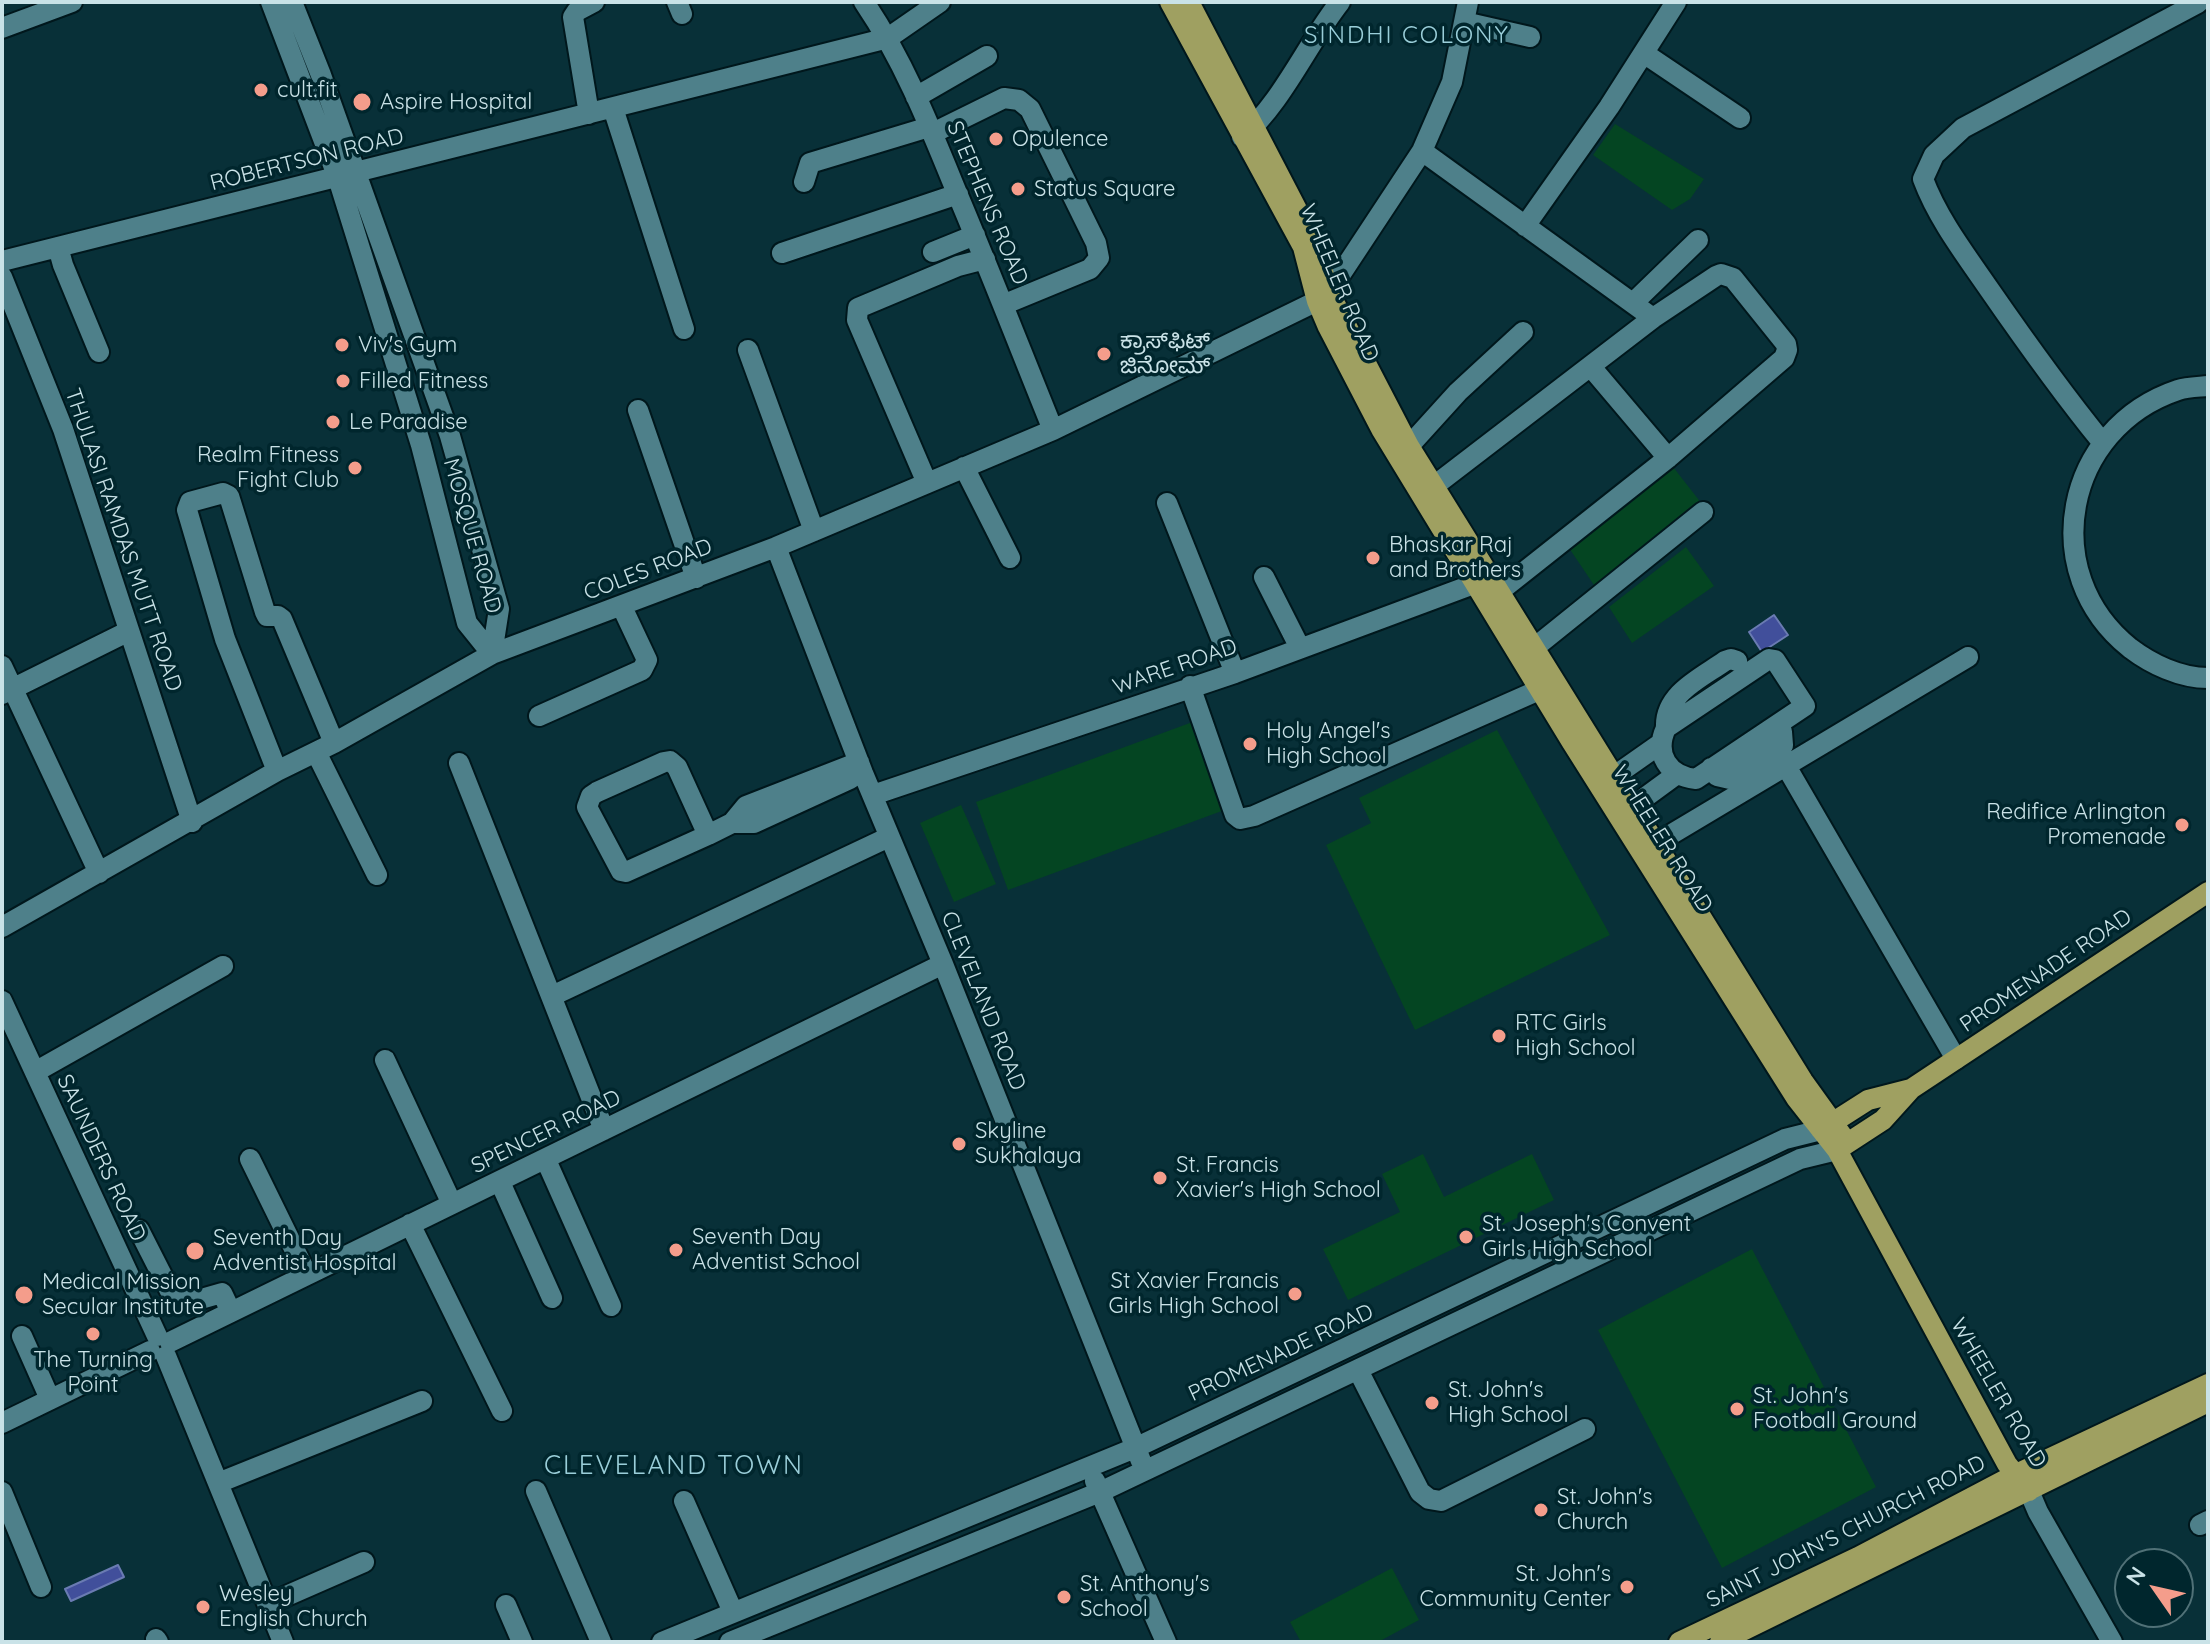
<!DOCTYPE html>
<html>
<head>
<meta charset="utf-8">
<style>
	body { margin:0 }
	#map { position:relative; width:2210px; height:1644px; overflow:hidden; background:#083038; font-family:Quicksand,sans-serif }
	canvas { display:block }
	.frame { position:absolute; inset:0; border:4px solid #c9e2e7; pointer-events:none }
	.north { position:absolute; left:2114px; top:1548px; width:80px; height:80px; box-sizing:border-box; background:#00262d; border:2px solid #507177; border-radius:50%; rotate:304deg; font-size:22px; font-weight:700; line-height:32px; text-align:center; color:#c9e2e7 }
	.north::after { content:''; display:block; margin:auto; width:28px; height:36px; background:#f49d8b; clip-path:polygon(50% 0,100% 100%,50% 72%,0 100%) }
</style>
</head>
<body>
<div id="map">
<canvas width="2210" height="1644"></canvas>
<div class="frame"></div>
<div class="north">N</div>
</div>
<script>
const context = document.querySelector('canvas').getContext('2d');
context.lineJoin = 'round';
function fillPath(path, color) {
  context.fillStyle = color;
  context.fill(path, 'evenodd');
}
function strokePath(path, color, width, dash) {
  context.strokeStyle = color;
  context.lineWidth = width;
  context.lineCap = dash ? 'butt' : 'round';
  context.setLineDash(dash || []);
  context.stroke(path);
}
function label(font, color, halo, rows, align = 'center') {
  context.font = font + ' Quicksand,"Noto Sans Kannada",sans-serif';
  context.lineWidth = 7;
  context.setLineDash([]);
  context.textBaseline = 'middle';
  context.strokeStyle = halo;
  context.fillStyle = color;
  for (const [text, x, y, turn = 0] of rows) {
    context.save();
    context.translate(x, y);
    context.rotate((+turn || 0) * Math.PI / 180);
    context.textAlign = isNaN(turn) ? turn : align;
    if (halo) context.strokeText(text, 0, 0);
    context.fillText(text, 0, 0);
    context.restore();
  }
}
fillPath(new Path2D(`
	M1615 124 1704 179 1690 199 1672 210 1593 155Z
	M1670 463 1702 504 1596 588 1569 548Z
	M1686 547 1714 586 1632 643 1609 607Z
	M1206 717 1238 805 1008 890 976 802Z
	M1497 730 1610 935 1415 1030 1326 845 1371 823 1359 798Z
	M961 805 996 884 954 902 920 823Z
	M1423 1154 1444 1197 1532 1154 1554 1200 1348 1300 1323 1249 1400 1212 1382 1174Z
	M1752 1249 1876 1487 1722 1568 1598 1330Z
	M1392 1568 1419 1620 1378 1642H1301L1290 1622Z`), '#044522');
const water = new Path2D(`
	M1774 615 1788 635 1762 652 1749 632Z
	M118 1565 124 1577 71 1601 65 1589Z`);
fillPath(water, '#414f9b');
strokePath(water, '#6a7bb2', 2);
const minor = new Path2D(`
	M271 2 338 178 421 445 467 623 492 654
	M292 2 321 75 450 436 499 609 492 654
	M677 2 682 14
	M864 2C904 61 930 127 957 193 990 271 1021 351 1053 430
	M1464 22 1530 37
	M2 28 72 2
	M1645 54 1740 118
	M916 97 987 56
	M613 108 684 329
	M589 114 573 17 577 11 594 2
	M933 133 1004 98 1019 100 1030 109 1096 243 1099 258 1090 269 1005 304
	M1242 137C1282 103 1307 44 1340 2
	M1422 151 1653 318
	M804 182 810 163 929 127
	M1525 226 1609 107 1676 2
	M58 247 63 265 99 352
	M933 252 975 235
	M782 253 958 194
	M2 261 888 38 940 2
	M2 277 63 429 192 822
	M1633 303 1698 240
	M748 350 814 531
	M1591 367 1668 458
	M2208 386C2198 387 2187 387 2178 390 2064 428 2036 573 2130 648 2151 664 2180 678 2208 678
	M638 410 696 578
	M2102 442C2062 393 2025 341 1989 289 1965 254 1938 219 1923 179L1934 155 1963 128 2198 3
	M1409 446 1458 392 1523 332
	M964 467 1010 558
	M927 483 857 320 858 308 958 266 985 259
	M1434 486 1653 318 1716 276 1721 274 1733 278 1786 344 1787 350 1784 358 1668 458 1500 591
	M1167 503 1235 673
	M776 547 863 773 943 964 1141 1461
	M1264 577 1300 648
	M1534 648 1703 512
	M1769 659 1775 660 1805 706 1696 779C1668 776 1654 754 1666 728Z
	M2 666 99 873
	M1190 686 1235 815 1240 819 1254 816 1539 690
	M2 694 129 631
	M539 716 642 670 647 660 622 607
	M1666 728C1664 694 1701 678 1725 661L1731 659 1737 661
	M316 752 377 875
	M459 763 604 1130
	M1786 766 1956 1059
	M1711 768 1717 776 1730 779 1783 745 1782 732
	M277 771 225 639 187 510 190 502 223 493 229 496 265 612 267 616H278L282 619 334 743
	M1613 777 1660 744
	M873 795 1235 673 1490 578
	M1632 807 1677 774
	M732 823H754L850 779
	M708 835 626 872 621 871 587 807 591 796 597 792 664 762 670 761 677 767 708 835 732 823 746 806 859 762
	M1655 844 1968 657
	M2 927 277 771 334 743 492 654 776 547 1053 430 1317 301 1329 292 1422 151 1452 82 1468 2
	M552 996 889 837
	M2 1001 157 1336
	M385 1060 452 1204
	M35 1072 223 966
	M250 1159 307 1275
	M546 1160 611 1306
	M500 1182 552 1298
	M410 1224 502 1411
	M139 1230 170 1291 194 1301 222 1293 231 1312
	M22 1336 50 1399
	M170 1342 943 964
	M166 1356 283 1642
	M1358 1370 1420 1492 1429 1499 1441 1501 1585 1429
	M2 1423 150 1351
	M1095 1481 1166 1642
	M218 1483 422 1401
	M536 1491 601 1642
	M2029 1491 2038 1512 2112 1642
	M2 1492 41 1587
	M684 1501 733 1612
	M2200 1525 2208 1521
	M268 1604 364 1562
	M506 1605 522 1642
	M156 1639 158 1642
	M662 1642 1135 1448 1785 1139 1821 1130
	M730 1642 1100 1492 1800 1159 1837 1150`);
const major = new Path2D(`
	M1170 2 1303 247 1317 301 1328 327 1381 429 1571 741 1796 1098 1837 1150 2007 1464 2029 1491
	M1189 2 1315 244 1329 292 1409 446 1803 1081 1844 1138
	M1821 1130 1868 1100 1911 1089
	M1837 1150 1883 1120 1911 1089 2208 892
	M1679 1642 1858 1557 2014 1475 2208 1384
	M1720 1642 2208 1402`);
strokePath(minor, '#00171c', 24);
strokePath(major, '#00171c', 24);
strokePath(minor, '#4e808a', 20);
strokePath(major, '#9fa061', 20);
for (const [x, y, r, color] of [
	[261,90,8,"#f49d8b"],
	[362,102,10,"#f49d8b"],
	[996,139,8,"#f49d8b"],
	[1018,189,8,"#f49d8b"],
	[342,345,8,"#f49d8b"],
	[1104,354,8,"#f49d8b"],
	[343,381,8,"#f49d8b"],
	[333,422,8,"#f49d8b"],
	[355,468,8,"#f49d8b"],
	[1373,558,8,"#f49d8b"],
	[1250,744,8,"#f49d8b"],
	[2182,825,8,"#f49d8b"],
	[1499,1036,8,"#f49d8b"],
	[959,1144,8,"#f49d8b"],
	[1160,1178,8,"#f49d8b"],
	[1466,1237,8,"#f49d8b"],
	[676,1250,8,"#f49d8b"],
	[195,1251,10,"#f49d8b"],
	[1295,1294,8,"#f49d8b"],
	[24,1295,10,"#f49d8b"],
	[93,1334,8,"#f49d8b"],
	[1432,1403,8,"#f49d8b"],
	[1737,1409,8,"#f49d8b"],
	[1541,1510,8,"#f49d8b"],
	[1627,1587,8,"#f49d8b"],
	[1064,1597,8,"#f49d8b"],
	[203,1607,8,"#f49d8b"]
]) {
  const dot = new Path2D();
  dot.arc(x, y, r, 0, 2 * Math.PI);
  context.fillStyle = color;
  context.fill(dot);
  strokePath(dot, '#00262d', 3);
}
label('22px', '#c9e2e7', '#00262d', [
	["cult.fit",277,90],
	["Aspire Hospital",380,102],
	["Opulence",1012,139],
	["Status Square",1034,189],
	["ಕ್ರಾಸ್‌ಫಿಟ್",1120,341],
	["ಜಿನೋಮ್",1120,366],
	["Viv's Gym",358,345],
	["Filled Fitness",359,381],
	["Le Paradise",349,422],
	["Realm Fitness",339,455,"right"],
	["Fight Club",339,480,"right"],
	["Bhaskar Raj",1389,545],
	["and Brothers",1389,570],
	["Holy Angel's",1266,731],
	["High School",1266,756],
	["Redifice Arlington",2166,812,"right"],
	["Promenade",2166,837,"right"],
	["RTC Girls",1515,1023],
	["High School",1515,1048],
	["Skyline",975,1131],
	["Sukhalaya",975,1156],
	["St. Francis",1176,1165],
	["Xavier's High School",1176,1190],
	["St. Joseph's Convent",1482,1224],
	["Girls High School",1482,1249],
	["Seventh Day",692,1237],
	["Adventist School",692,1262],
	["Seventh Day",213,1238],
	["Adventist Hospital",213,1263],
	["St Xavier Francis",1279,1281,"right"],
	["Girls High School",1279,1306,"right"],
	["Medical Mission",42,1282],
	["Secular Institute",42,1307],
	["The Turning",93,1360,"center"],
	["Point",93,1385,"center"],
	["St. John's",1448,1390],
	["High School",1448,1415],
	["St. John's",1753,1396],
	["Football Ground",1753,1421],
	["St. John's",1557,1497],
	["Church",1557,1522],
	["St. John's",1611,1574,"right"],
	["Community Center",1611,1599,"right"],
	["St. Anthony's",1080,1584],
	["School",1080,1609],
	["Wesley",219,1594],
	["English Church",219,1619]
], 'left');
label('22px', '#c9e2e7', '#00262d', [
	["ROBERTSON ROAD",307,160,-14],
	["STEPHENS ROAD",987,203,67],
	["WHEELER ROAD",1339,283,67],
	["MOSQUE ROAD",472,536,74],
	["THULASI RAMDAS MUTT ROAD",123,540,71],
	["COLES ROAD",648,570,-21],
	["WARE ROAD",1175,667,-19],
	["WHEELER ROAD",1662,839,58],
	["PROMENADE ROAD",2046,971,-34],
	["CLEVELAND ROAD",983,1001,68],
	["SPENCER ROAD",546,1132,-26],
	["SAUNDERS ROAD",101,1158,65],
	["PROMENADE ROAD",1281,1353,-25],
	["WHEELER ROAD",1998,1393,60],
	["SAINT JOHN'S CHURCH ROAD",1846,1532,-27]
]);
context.letterSpacing = '2px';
label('24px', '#9aced9', '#00262d', [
	["SINDHI COLONY",1407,36]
]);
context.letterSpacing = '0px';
context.letterSpacing = '2px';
label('26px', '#9aced9', '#00262d', [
	["CLEVELAND TOWN",674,1466]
]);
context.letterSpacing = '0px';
</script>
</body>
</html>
